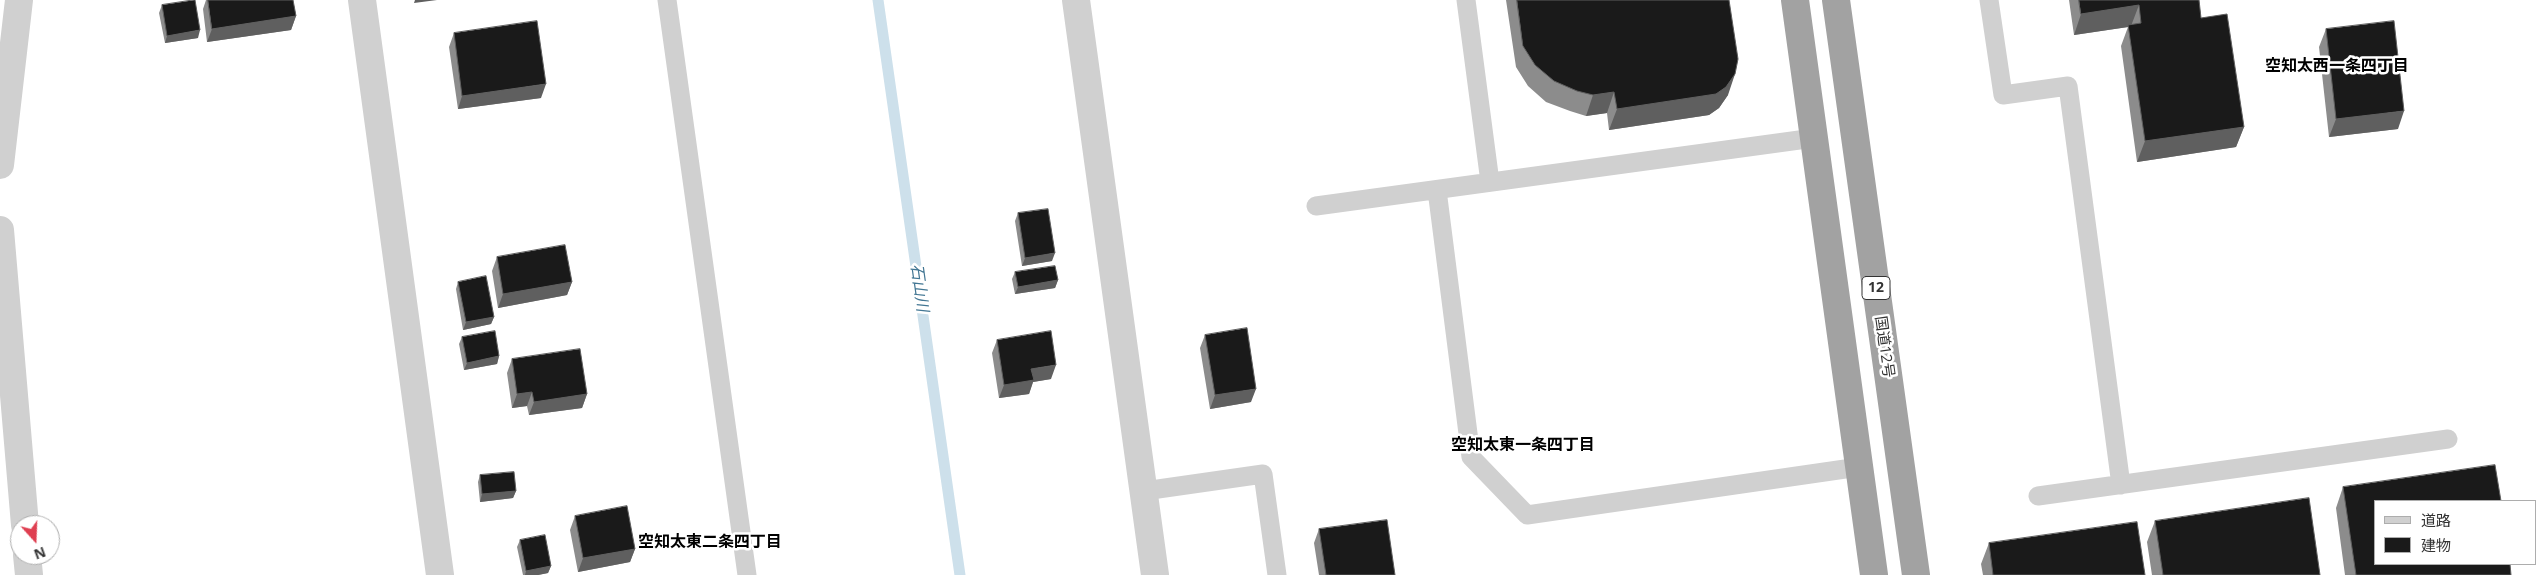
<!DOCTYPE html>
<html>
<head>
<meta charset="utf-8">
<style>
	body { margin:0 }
	#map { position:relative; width:2546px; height:575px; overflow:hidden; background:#fff; font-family:"Open Sans","Noto Sans JP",sans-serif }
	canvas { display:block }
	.legend { position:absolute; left:2374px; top:500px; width:162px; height:65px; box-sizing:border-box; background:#fff; border:1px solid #adadad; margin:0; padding:6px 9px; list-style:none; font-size:15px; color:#333 }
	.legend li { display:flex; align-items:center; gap:10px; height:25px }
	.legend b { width:25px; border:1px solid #adadad }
	.north { position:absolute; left:10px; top:515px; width:50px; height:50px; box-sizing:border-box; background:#fff; border:1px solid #adadad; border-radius:50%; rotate:160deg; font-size:14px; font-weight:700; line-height:20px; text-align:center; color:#333 }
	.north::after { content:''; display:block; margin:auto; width:18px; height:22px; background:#df3f51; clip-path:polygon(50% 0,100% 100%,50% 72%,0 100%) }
</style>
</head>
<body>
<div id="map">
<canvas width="2546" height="575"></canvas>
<ul class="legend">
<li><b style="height:6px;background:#d0d0d0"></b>道路</li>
<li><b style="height:14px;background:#1a1a1a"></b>建物</li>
</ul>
<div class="north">N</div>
</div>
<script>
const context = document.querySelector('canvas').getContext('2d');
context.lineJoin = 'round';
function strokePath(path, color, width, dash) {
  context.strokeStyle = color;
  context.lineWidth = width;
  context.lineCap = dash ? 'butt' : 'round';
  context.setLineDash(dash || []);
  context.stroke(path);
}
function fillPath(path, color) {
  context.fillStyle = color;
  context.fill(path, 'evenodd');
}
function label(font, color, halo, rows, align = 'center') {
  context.font = font + ' "Open Sans","Noto Sans JP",sans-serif';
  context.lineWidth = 5;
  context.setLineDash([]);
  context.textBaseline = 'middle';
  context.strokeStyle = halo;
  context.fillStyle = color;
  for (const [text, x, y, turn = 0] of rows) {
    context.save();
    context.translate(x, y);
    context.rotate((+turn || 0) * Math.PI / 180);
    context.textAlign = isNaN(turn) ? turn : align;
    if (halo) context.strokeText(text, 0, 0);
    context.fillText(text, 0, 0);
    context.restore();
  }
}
strokePath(new Path2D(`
	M878 0 960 575`), '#cde0eb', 11);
strokePath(new Path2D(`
	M667 0 747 575
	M1466 0 1490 182
	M1989 0 2003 95 2068 86 2121 485
	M1437 190 1471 457 1527 515 1859 467
	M1316 206 1814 138
	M1144 491 1263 474 1277 575
	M2038 496 2448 439`), '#d0d0d0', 19);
strokePath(new Path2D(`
	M0 165 19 0
	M0 230 25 525
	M27 555 29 575`), '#d0d0d0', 28);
strokePath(new Path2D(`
	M362 0 440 575
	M1076 0 1155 575`), '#d0d0d0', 28);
strokePath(new Path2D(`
	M1795 0 1874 575
	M1836 0 1916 575`), '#a2a2a2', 28);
fillPath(new Path2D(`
	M206 0H293L296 16 291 30 207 42 203 9Z
	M1506 0H1729L1728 95 1719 108 1709 115 1609 130 1607 113 1586 116 1570 111 1546 102 1528 86 1516 67Z
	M2069 0H2199L2201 18 2244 127 2236 147 2137 162 2121 46 2128 27 2074 35Z
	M162 5 198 38 165 43 159 13Z
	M2326 29 2398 129 2329 137 2319 47Z
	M454 33 541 98 458 109 449 47Z
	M1018 213 1052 261 1022 266 1015 221Z
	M497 257 572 282 567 295 498 308 492 271Z
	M1015 272 1058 280 1055 288 1015 294 1012 279Z
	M458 282 494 317 491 324 463 330 456 289Z
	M1205 335 1251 402 1210 409 1200 348Z
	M462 337 499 356 497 364 464 370 459 344Z
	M997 340 1051 379 1033 382 1029 394 999 398 992 353Z
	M512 359 587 394 582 408 529 415 527 406 512 408 507 373Z
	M480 475 516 491 513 498 480 502 478 482Z
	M2343 487 2511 575H2345L2336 508Z
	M575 516 635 549 630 562 578 572 570 530Z
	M2155 521 2320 575H2152L2147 542Z
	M1319 529 1395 575H1319L1314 543Z
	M520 540 551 566 548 573 538 575H523L517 547Z
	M1989 543 2145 575H1983L1981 564Z`), '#8c8c8c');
fillPath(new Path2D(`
	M415 0H437L414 3Z
	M2139 5 2131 26 2128 25V27L2074 35 2081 14Z
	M296 16 291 30 207 42 212 29Z
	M200 30 198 38 165 43 167 36Z
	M1735 74 1728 95 1719 108 1709 115 1609 130 1617 109Z
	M546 84 541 98 458 109 462 96Z
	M1614 92 1607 113 1586 116 1593 95Z
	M2404 111 2398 129 2329 137 2336 119Z
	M2244 127 2236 147 2137 162 2145 141Z
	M1055 253 1052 261 1022 266 1025 258Z
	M1058 280 1055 288 1015 294 1018 287Z
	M572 282 567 295 498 308 503 294Z
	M494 317 491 324 463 330 466 322Z
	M499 356 497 364 464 370 467 363Z
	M1056 365 1051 379 1033 382 1029 394 999 398 1004 385 1031 369Z
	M1256 389 1251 402 1210 409 1215 395Z
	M532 392 527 406 512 408 517 394Z
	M587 394 582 408 529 415 534 402Z
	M516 491 513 498 480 502 482 494Z
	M635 549 630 562 578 572 583 558Z
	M551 566 548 573 538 575H525L526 571Z`), '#5f5f5f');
const building = new Path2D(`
	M195 0 200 30 167 36 162 5Z
	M208 0H293L296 16 212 29Z
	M1517 0H1729L1738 59 1735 74 1726 87 1716 94 1617 109 1614 92 1593 95 1577 91 1554 81 1535 65 1523 46Z
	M2079 0H2199L2201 18 2227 14 2244 127 2145 141 2128 25 2141 23 2139 5 2081 14Z
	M537 21 546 84 462 96 454 33Z
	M2394 21 2404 111 2336 119 2326 29Z
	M1048 209 1055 253 1025 258 1018 213Z
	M565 245 572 282 503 294 497 257Z
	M1055 266 1058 280 1018 287 1015 272Z
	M486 276 494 317 466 322 458 282Z
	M1247 328 1256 389 1215 395 1205 335Z
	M495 331 499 356 467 363 462 337Z
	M1051 331 1056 365 1031 369 1034 380 1004 385 997 340Z
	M580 349 587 394 534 402 532 392 517 394 512 359Z
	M2495 465 2501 501H2375V564H2510L2511 575H2356L2343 487Z
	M514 472 516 491 482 494 480 475Z
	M2309 498 2320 575H2163L2155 521Z
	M627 506 635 549 583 558 575 516Z
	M1387 520 1395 575H1326L1319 529Z
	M2137 522 2145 575H1993L1989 543Z
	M545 535 551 566 526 571 520 540Z`);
fillPath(building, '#1a1a1a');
strokePath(building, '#5f5f5f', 1);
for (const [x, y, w] of [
	[1876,288,28]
]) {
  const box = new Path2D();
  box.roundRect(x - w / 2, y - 11.5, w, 23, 4);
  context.fillStyle = '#fff';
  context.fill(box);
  strokePath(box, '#333', 1);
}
label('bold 14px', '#333', null, [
	["12",1876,288]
]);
label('15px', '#333', '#fff', [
	["国道12号",1884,347,82]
]);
label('bold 16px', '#000', '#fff', [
	["空知太西一条四丁目",2337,66],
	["空知太東一条四丁目",1523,445],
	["空知太東二条四丁目",710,542]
]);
label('italic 16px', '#427693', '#fff', [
	["石山川",919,288,82]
]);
</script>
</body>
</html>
